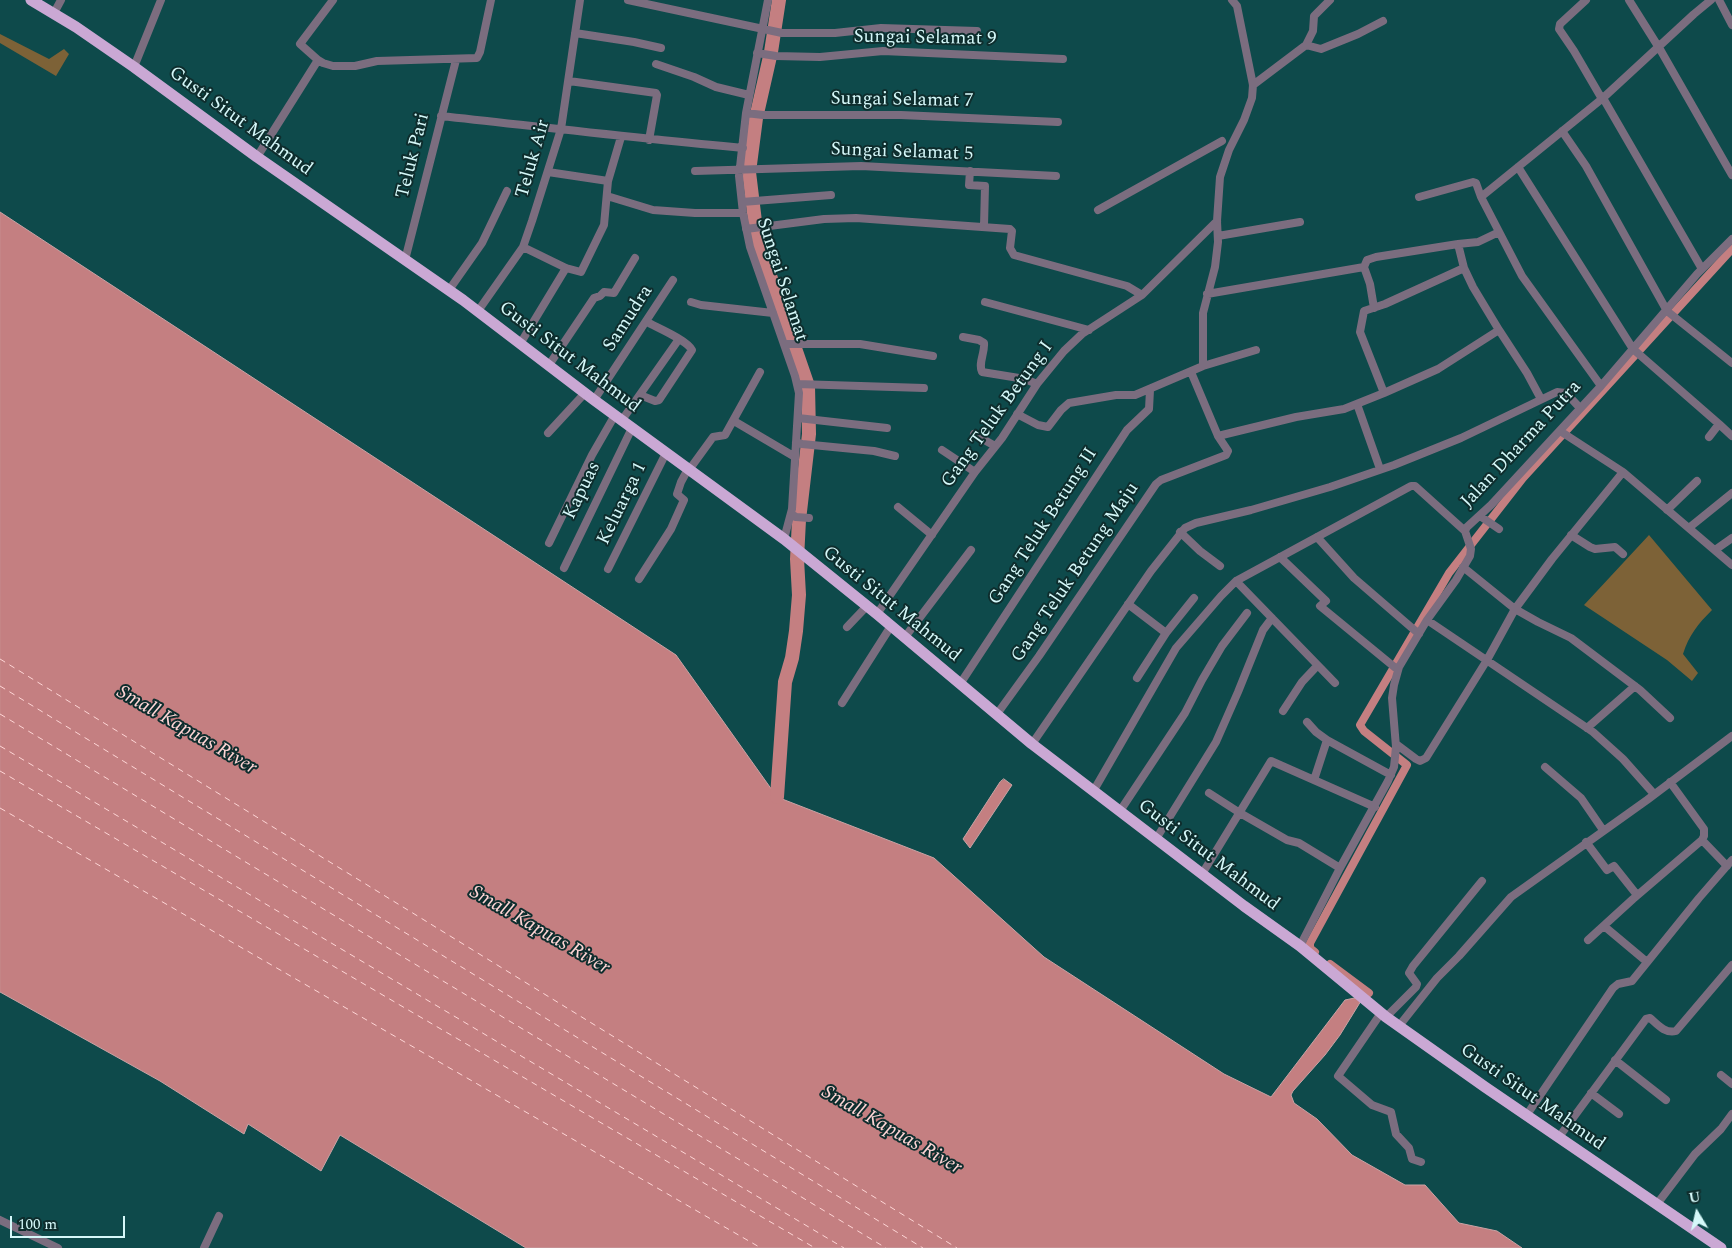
<!DOCTYPE html>
<html>
<head>
<meta charset="utf-8">
<style>
	body { margin:0 }
	#map { position:relative; width:1732px; height:1248px; overflow:hidden; background:#0e4a4b; font-family:Spectral,serif }
	canvas { display:block }
	.north { position:absolute; left:1672px; top:1188px; width:50px; height:50px; -webkit-text-stroke:4px #0e2d2d; paint-order:stroke; rotate:351deg; font-size:14px; font-weight:700; line-height:20px; text-align:center; color:#d5f8f9 }
	.north::after { content:''; display:block; margin:auto; width:18px; height:22px; background:#d5f8f9; clip-path:polygon(50% 0,100% 100%,50% 72%,0 100%) }
	.scale { position:absolute; left:10px; top:1216px; width:115px; height:22px; box-sizing:border-box; border:2px solid #d5f8f9; border-top:0; padding-left:6px; font-size:15px; line-height:18px; white-space:nowrap; color:#d5f8f9; -webkit-text-stroke:4px #0e2d2d; paint-order:stroke }
</style>
</head>
<body>
<div id="map">
<canvas width="1732" height="1248"></canvas>
<div class="north">U</div>
<div class="scale">100 m</div>
</div>
<script>
const context = document.querySelector('canvas').getContext('2d');
context.lineJoin = 'round';
function fillPath(path, color) {
  context.fillStyle = color;
  context.fill(path, 'evenodd');
}
function strokePath(path, color, width, dash) {
  context.strokeStyle = color;
  context.lineWidth = width;
  context.lineCap = dash ? 'butt' : 'round';
  context.setLineDash(dash || []);
  context.stroke(path);
}
function label(font, color, halo, rows, align = 'center') {
  context.font = font + ' Spectral,serif';
  context.lineWidth = 4;
  context.setLineDash([]);
  context.textBaseline = 'middle';
  context.strokeStyle = halo;
  context.fillStyle = color;
  for (const [text, x, y, turn = 0] of rows) {
    context.save();
    context.translate(x, y);
    context.rotate((+turn || 0) * Math.PI / 180);
    context.textAlign = isNaN(turn) ? turn : align;
    if (halo) context.strokeText(text, 0, 0);
    context.fillText(text, 0, 0);
    context.restore();
  }
}
fillPath(new Path2D(`
	M0 34 49 59 64 49 69 54 56 76 0 43Z
	M1649 535 1712 610C1698 624 1689 635 1683 654L1698 673 1692 681 1667 660 1584 605Z`), '#7d6237');
const water = new Path2D(`
	M0 212 676 655 777 797 934 858 1044 957 1224 1074 1271 1097 1345 1000 1364 996 1340 1035 1325 1055 1293 1091 1291 1095 1294 1103 1317 1119 1352 1155 1405 1185H1425L1459 1223 1497 1231 1522 1248H526L340 1135 321 1171 248 1124 244 1134 160 1081 0 992Z
	M1004 779 1012 785 970 848 963 839 1000 782Z`);
fillPath(water, '#c47f81');
strokePath(water, '#c9a3a5', 1);
strokePath(new Path2D(`
	M1315 952 1310 948V943L1407 765 1364 731 1360 725 1449 573 1523 478 1732 249
	M1330 964 1369 993 1364 996`), '#c47f81', 8);
strokePath(new Path2D(`
	M777 797 785 682 792 658 796 631 799 595 797 559 799 520 809 434 808 386 757 238 749 172 756 118 771 52 779 0`), '#c47f81', 14);
strokePath(new Path2D(`
	M0 659 957 1248
	M0 686 923 1248
	M0 714 886 1248
	M0 746 844 1248
	M0 771 815 1248
	M0 808 761 1248`), '#fed5d5', 1, [6, 5]);
strokePath(new Path2D(`
	M628 0 782 33H835L881 28 977 31
	M768 0 746 113 739 176 743 213 750 247 795 376 799 393 792 509 784 539
	M1586 0 1560 24 1559 29 1574 51 1602 99
	M1629 0 1661 51 1732 175
	M1719 0 1732 25
	M54 13 61 0
	M575 33 634 42 661 48
	M1306 45 1321 49 1358 34 1383 21
	M757 53 776 56 820 57 883 51 1063 59
	M318 60 323 63 333 66H355L377 61 477 58 480 52 491 0
	M656 64 694 77 716 87 749 95
	M134 67 161 0
	M569 81 656 93 657 95 649 140
	M1253 85 1306 45 1313 31 1314 16 1330 0
	M1603 98 1702 269
	M746 113 763 115H901L1058 122
	M441 116C542 127 642 139 743 148
	M1562 131 1586 166 1667 311 1732 363
	M257 157 318 60 300 44 333 0
	M1518 167 1633 349 1719 424 1709 437
	M695 171 861 166 1056 176
	M970 171 969 185 985 186 984 226
	M548 172 608 181
	M607 196 653 210 695 213H743
	M1419 197 1473 182 1476 183 1481 197
	M742 202 831 195
	M1098 210 1222 141
	M746 229 824 219 856 218 1010 229 1012 231 1010 248 1014 255 1127 286 1142 295
	M1218 236 1300 222
	M1458 244 1464 268 1473 287 1499 330
	M523 247 566 268 581 272 604 225 608 181 621 137
	M405 260 456 60
	M1364 267 1370 284 1374 308
	M449 290 482 243 507 191
	M1207 294 1364 267 1367 260 1376 257 1458 244 1478 242 1499 232
	M691 302 701 305 773 313
	M985 302 1089 330
	M478 311 523 247 532 221 561 129 580 0
	M963 337 979 340 984 343C985 353 978 363 982 372L1025 379 1037 384
	M520 344 566 268
	M784 344H860L933 356
	M549 365 594 298 600 296 604 292 614 293 635 258
	M1203 366 1256 350
	M1191 372 1218 436
	M797 384 924 388
	M1601 386 1522 276 1481 197 1603 98 1694 14 1711 0
	M1384 393 1360 332 1364 311 1385 304 1464 268
	M640 395 655 401 659 400 692 350C687 340 658 328 647 322
	M594 400 673 280
	M1357 404 1380 469
	M1017 414 1038 425 1048 427 1061 410 1069 403 1116 395H1135L1203 366V313L1215 267 1218 242 1217 221 1220 177 1229 150 1244 120 1252 98 1253 85 1239 16 1237 6 1232 0
	M798 418 887 428
	M622 420 679 339
	M734 421 795 457
	M1719 424 1732 436
	M1560 431 1623 472 1732 565
	M548 433 585 393
	M974 434 995 446
	M796 442 802 444 874 451 895 456
	M942 450 975 472
	M689 470 713 437 725 435 760 372
	M898 507 932 535
	M1667 510 1697 481
	M791 514 796 517 809 518
	M1480 516 1499 529
	M1690 527 1732 493
	M1180 532 1200 551 1220 566
	M1571 535 1590 547 1595 549 1615 547 1623 554
	M1317 537 1354 578 1419 634
	M549 543 592 455 615 415
	M1715 550 1732 538
	M1280 557 1326 601 1320 606 1398 670
	M1463 567 1515 609 1538 622 1571 638 1640 690 1670 718
	M564 568 632 428
	M608 569 666 453
	M639 579 671 529 684 500 677 494 681 482 688 469
	M1128 604 1166 633 1137 678
	M877 614 975 472 1002 438 1037 384 1064 351 1082 334 1142 295 1217 221
	M1427 620 1593 732 1623 759 1654 794
	M847 627 867 606
	M1166 633 1194 598
	M905 637 971 550
	M1335 683 1236 581 1411 486H1415L1465 531
	M960 684 1127 430 1149 409 1150 390
	M842 703 891 626
	M1283 711 1302 682 1317 666
	M997 714 1039 656 1156 484 1161 480 1226 455 1228 451 1218 436 1296 417 1344 409 1384 393 1438 369 1499 330 1527 373 1541 399
	M1307 722 1316 732 1327 740 1314 780
	M1587 728 1635 686
	M1327 740 1391 775
	M1032 744 1151 571 1185 528 1196 523 1251 510 1330 487 1394 465 1461 438 1557 392 1566 393 1580 408
	M1396 744 1416 759 1420 761 1426 758 1487 660 1515 609 1552 559 1623 472
	M1545 767 1581 798 1603 830
	M1094 790 1176 648 1221 596 1236 581
	M1209 793 1240 813 1287 840 1299 843 1340 868
	M1120 811 1185 713 1202 680 1222 646 1247 613
	M1156 839 1216 742 1238 692 1263 630 1272 618
	M1702 840 1727 866
	M1586 842 1607 870 1614 866 1637 895
	M1202 874 1271 761 1375 807
	M1604 926 1647 962
	M1588 940 1633 899 1702 840 1704 836V829L1670 782
	M1300 946 1340 868 1388 781 1394 767 1396 747 1392 698 1394 685 1399 667 1427 620 1456 580 1470 556 1471 549 1465 531 1467 527 1491 505 1601 386 1697 274 1732 239
	M1381 1013 1338 1076 1372 1105 1391 1112 1396 1134 1409 1148 1412 1159 1421 1162
	M1386 1017 1416 987 1417 984 1409 973 1413 966 1482 881
	M1399 1026 1437 978 1459 956 1511 897 1647 800 1732 736
	M1615 1060 1666 1100
	M1721 1075 1732 1084
	M1591 1093 1619 1114
	M1526 1116 1613 988 1618 984 1632 981 1699 898 1732 860
	M1559 1137 1646 1019 1650 1018C1657 1024 1665 1034 1676 1031L1732 965
	M1657 1204 1695 1154 1721 1129 1732 1114
	M0 1220 58 1248
	M204 1248 219 1216`), '#7b6d7f', 8);
strokePath(new Path2D(`
	M31 0 76 27 134 67 257 157 463 300 594 400 784 539 877 614 1032 744 1244 906 1300 946 1386 1017 1485 1087 1721 1248`), '#caa8d4', 11);
label('19px', '#d5f8f9', '#0e2d2d', [
	["Sungai Selamat 9",925,39,1],
	["Sungai Selamat 7",902,101,1],
	["Gusti Situt Mahmud",240,122,36],
	["Sungai Selamat 5",902,153,2],
	["Teluk Pari",414,156,-76],
	["Teluk Air",534,159,-74],
	["Sungai Selamat",781,280,72],
	["Samudra",629,319,-57],
	["Gusti Situt Mahmud",569,358,37],
	["Gang Teluk Betung I",998,415,-54],
	["Jalan Dharma Putra",1522,445,-47],
	["Kapuas",583,491,-64],
	["Keluarga 1",623,504,-64],
	["Gang Teluk Betung II",1044,527,-57],
	["Gang Teluk Betung Maju",1076,573,-56],
	["Gusti Situt Mahmud",891,605,39],
	["Gusti Situt Mahmud",1208,856,37],
	["Gusti Situt Mahmud",1532,1098,35]
]);
label('italic 20px', '#fed5d5', '#0e2d2d', [
	["Small Kapuas River",186,731,30],
	["Small Kapuas River",539,931,30],
	["Small Kapuas River",891,1131,30]
]);
</script>
</body>
</html>
